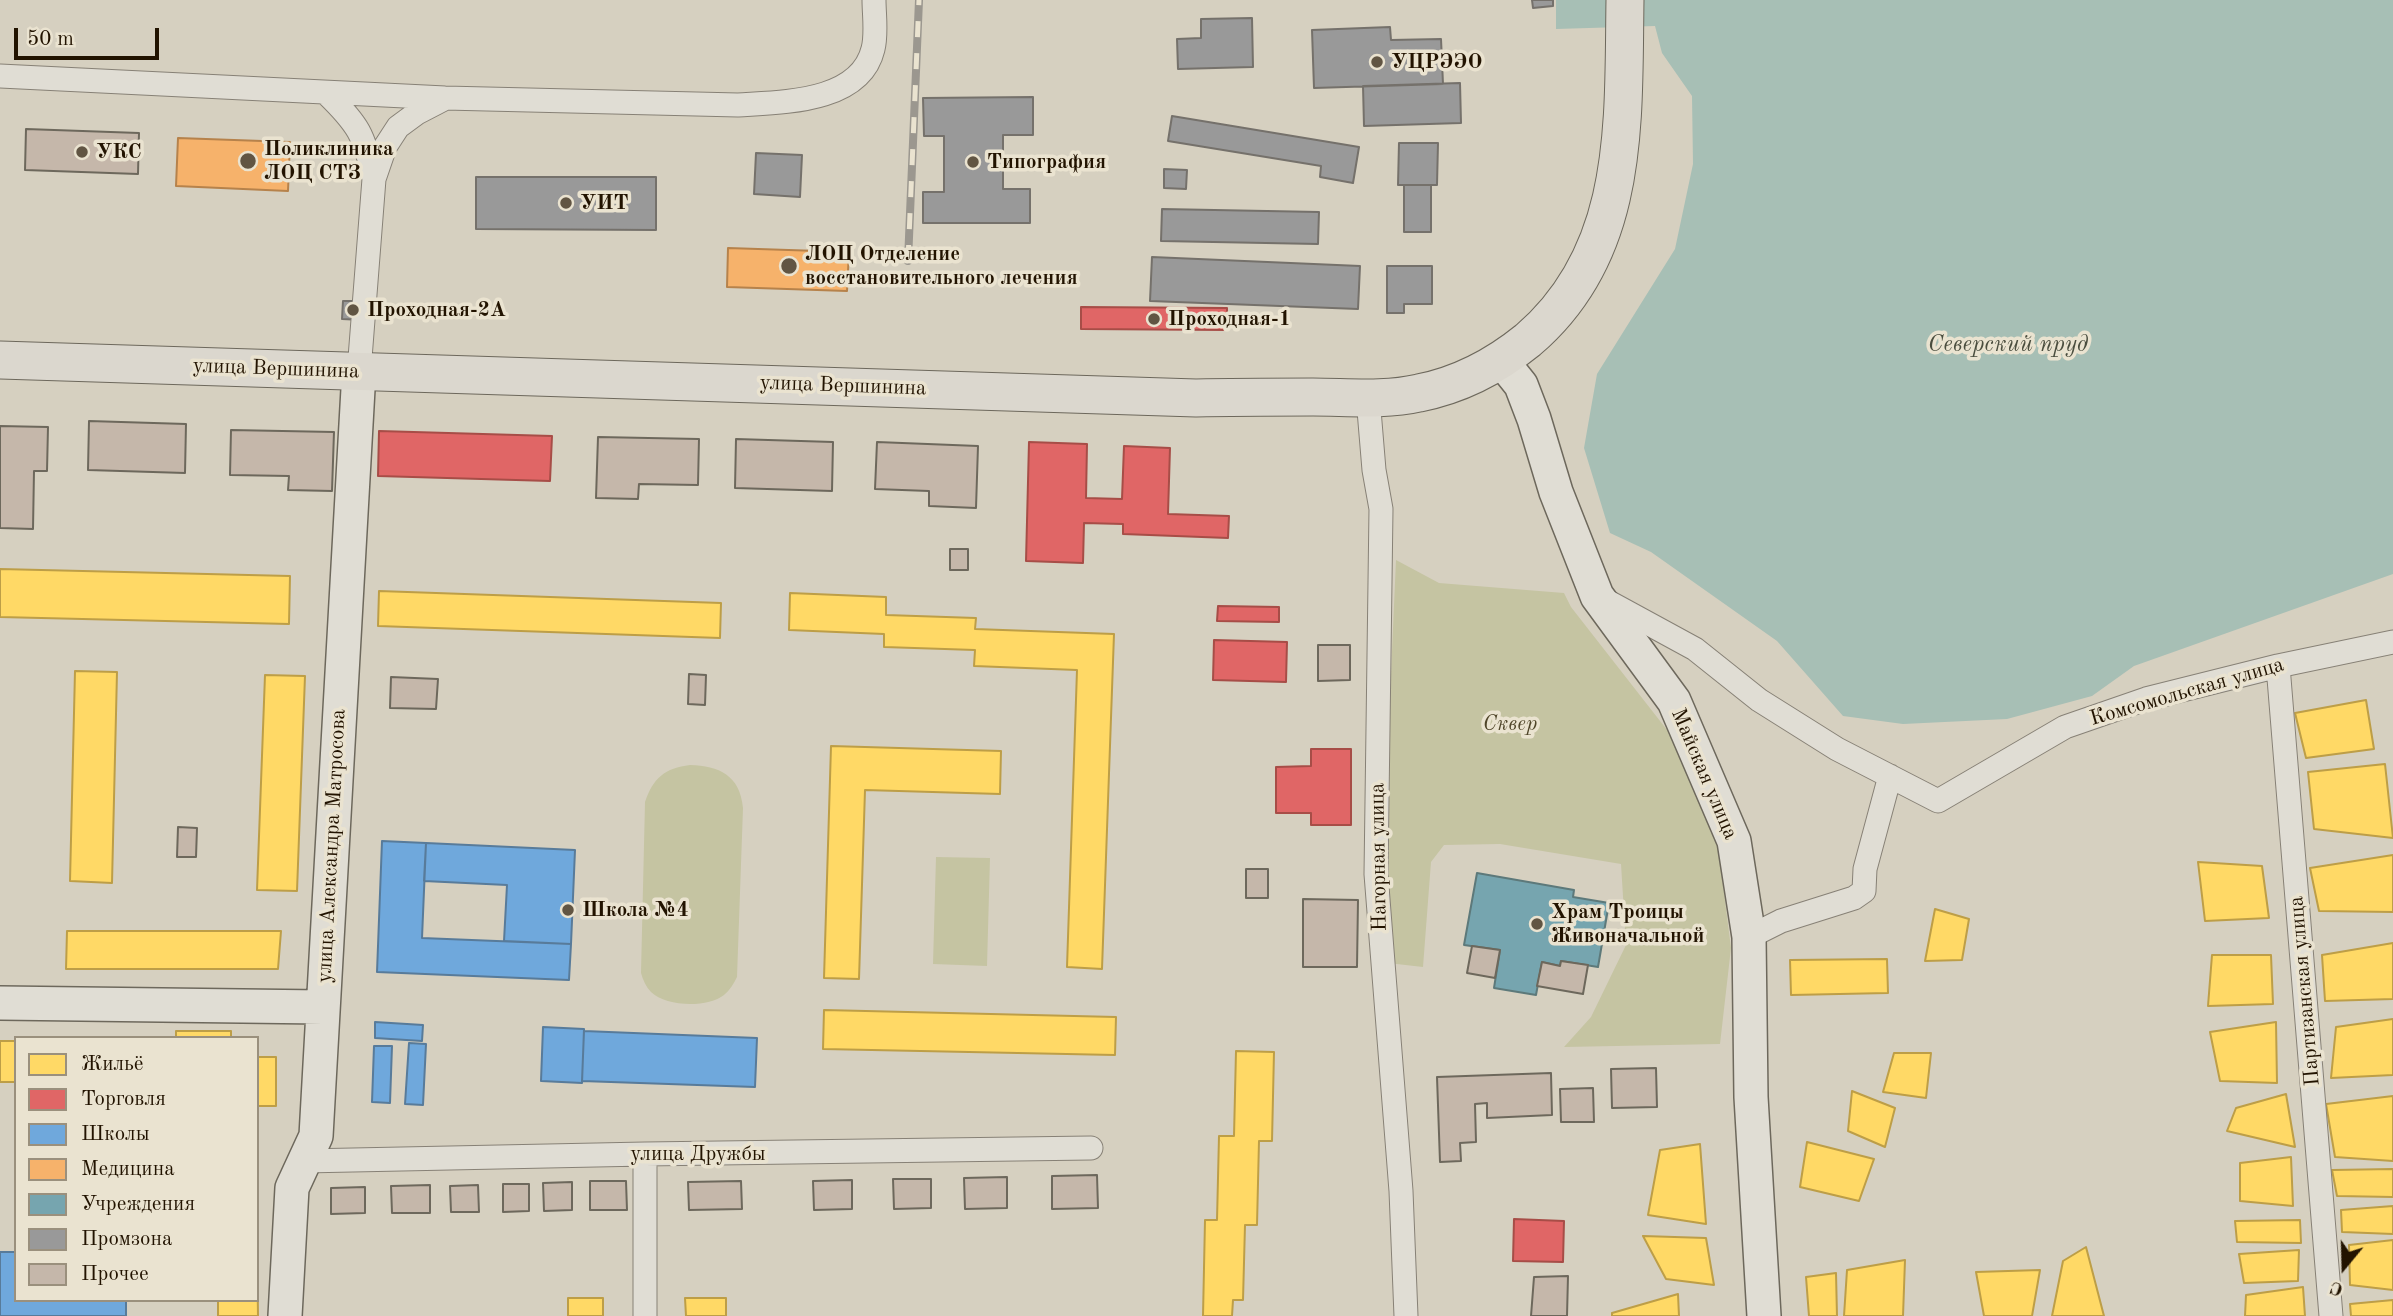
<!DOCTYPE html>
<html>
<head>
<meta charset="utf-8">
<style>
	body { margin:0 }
	#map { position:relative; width:2393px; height:1316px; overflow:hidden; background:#d6d0c0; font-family:"Old Standard TT",serif }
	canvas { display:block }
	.legend { position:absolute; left:14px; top:1036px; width:245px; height:266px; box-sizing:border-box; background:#eae3d0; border:2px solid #9a907d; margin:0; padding:9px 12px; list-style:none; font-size:21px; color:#221300 }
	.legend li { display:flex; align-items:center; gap:14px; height:35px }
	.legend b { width:35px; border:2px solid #9a907d }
	.north { position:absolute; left:2309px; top:1232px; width:70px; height:70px; -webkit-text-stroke:5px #eae3d0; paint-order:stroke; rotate:199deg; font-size:19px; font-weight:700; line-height:28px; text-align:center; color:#221300 }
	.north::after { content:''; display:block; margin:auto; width:24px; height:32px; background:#221300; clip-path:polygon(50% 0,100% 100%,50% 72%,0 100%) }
	.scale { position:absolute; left:14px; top:28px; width:145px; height:32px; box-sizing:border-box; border:4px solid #221300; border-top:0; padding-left:9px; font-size:21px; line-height:24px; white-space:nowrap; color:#221300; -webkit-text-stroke:5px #eae3d0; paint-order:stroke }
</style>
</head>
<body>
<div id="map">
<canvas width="2393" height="1316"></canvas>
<ul class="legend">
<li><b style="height:19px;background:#ffd966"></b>Жильё</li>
<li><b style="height:19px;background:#e06666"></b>Торговля</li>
<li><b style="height:19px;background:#6fa8dc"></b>Школы</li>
<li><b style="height:19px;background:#f6b26b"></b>Медицина</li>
<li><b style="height:19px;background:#76a5af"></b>Учреждения</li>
<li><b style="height:19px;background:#999"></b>Промзона</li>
<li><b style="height:19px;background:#c5b7aa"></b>Прочее</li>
</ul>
<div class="north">С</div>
<div class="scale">50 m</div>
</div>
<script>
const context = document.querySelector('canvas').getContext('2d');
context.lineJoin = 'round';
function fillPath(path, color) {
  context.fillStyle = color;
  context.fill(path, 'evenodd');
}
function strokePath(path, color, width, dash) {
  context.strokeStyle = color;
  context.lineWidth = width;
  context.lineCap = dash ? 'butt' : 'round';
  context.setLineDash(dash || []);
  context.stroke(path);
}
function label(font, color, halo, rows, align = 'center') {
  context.font = font + ' "Old Standard TT",serif';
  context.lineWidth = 7;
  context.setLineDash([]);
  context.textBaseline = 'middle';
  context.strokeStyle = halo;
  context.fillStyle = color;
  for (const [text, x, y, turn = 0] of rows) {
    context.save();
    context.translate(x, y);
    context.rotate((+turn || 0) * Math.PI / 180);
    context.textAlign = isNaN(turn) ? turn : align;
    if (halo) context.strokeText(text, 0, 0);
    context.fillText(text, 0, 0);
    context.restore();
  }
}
fillPath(new Path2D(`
	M1396 560 1439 583 1564 593 1571 607 1678 744 1716 830 1731 948 1720 1044 1564 1047 1591 1017 1626 945 1621 864 1500 844 1444 845 1431 862 1423 967 1388 963 1390 697Z
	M690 765C719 766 740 775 743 808L737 977C734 983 730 990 724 995 708 1008 666 1007 651 992 646 987 643 980 641 973L645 802C653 778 665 768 690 765Z
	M936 857 990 858 987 966 933 964Z`), '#c5c4a2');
fillPath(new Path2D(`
	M1556 0H2393V574L2134 666 2092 696 2007 719 1903 724 1843 716 1777 641 1651 552 1610 533 1584 448 1597 374 1675 249 1693 164 1692 96 1662 53 1655 26 1556 29Z`), '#a7bfb5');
const homes = new Path2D(`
	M0 569 290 576 289 624 0 617Z
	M379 591 721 603 720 638 378 626Z
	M790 593 886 597V615L976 618 975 629 1114 634 1102 969 1067 967 1077 670 974 666 975 650 884 647V634L789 630Z
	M75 671 117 672 112 883 70 881Z
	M265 675 305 676 297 891 257 890Z
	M2366 700 2374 749 2306 758 2295 713Z
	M831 746 1001 751 1000 794 865 790 859 979 824 978Z
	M2385 764 2393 838 2314 829 2308 772Z
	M2393 855V912L2319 911 2310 868Z
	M2198 862 2262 866 2269 918 2205 921Z
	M1935 909 1969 919 1962 960 1925 961Z
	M67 931H281L278 969H66Z
	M2393 943V999L2325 1001 2322 955Z
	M2212 955H2271L2273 1004 2208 1006Z
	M1887 959 1888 993 1791 995 1790 960Z
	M824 1010 1116 1017 1115 1055 823 1049Z
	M2393 1019V1075L2331 1078 2336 1027Z
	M2276 1022 2277 1083 2220 1081 2210 1032Z
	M176 1031H231V1038H176Z
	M0 1041H16V1082H0Z
	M1236 1051 1274 1052 1272 1141H1259L1257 1225H1245L1243 1300H1233L1232 1316H1203L1205 1220H1217L1219 1136H1234Z
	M1894 1053H1931L1926 1098 1883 1092Z
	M257 1057H276V1106H257Z
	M1852 1091 1895 1108 1885 1147 1848 1131Z
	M2286 1094 2295 1147 2227 1131 2236 1108Z
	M2393 1096V1161L2335 1157 2326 1104Z
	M1807 1142 1874 1159 1859 1201 1800 1187Z
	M1700 1144 1706 1224 1648 1215 1660 1150Z
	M2291 1157 2293 1206 2240 1201V1163Z
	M2393 1169V1197L2337 1196 2332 1170Z
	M2393 1206V1234L2342 1232 2341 1210Z
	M2300 1220 2301 1243 2237 1242 2235 1221Z
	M257 1234 258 1316H218V1300H257Z
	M1643 1236 1706 1238 1714 1285 1666 1279Z
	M2393 1240V1290L2350 1285 2349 1245Z
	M2086 1247 2104 1316H2052L2063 1261Z
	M2299 1250 2298 1281 2244 1283 2239 1254Z
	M1905 1260 1903 1316H1844L1847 1270Z
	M2040 1270 2032 1316H1984L1976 1272Z
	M1836 1273 1837 1316H1809L1806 1277Z
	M2303 1287 2305 1316H2245L2246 1295Z
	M1678 1294 1679 1316H1612V1313Z
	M568 1298H603V1316H568Z
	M685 1298H726V1316H686Z
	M2393 1300V1316H2351L2350 1304Z`);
fillPath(homes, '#ffd966');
strokePath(homes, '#bd9e47', 2);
const shops = new Path2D(`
	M1081 307 1227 308V330L1081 329Z
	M379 431 552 436 550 481 378 476Z
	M1029 442 1087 444 1086 498 1122 499 1124 446 1170 448 1168 514 1229 516 1228 538 1123 534V524L1084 523 1083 563 1026 561Z
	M1218 606 1279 607V622L1217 621Z
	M1214 640 1287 642 1286 682 1213 680Z
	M1311 749H1351V825H1311V813H1276V767L1311 766Z
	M1514 1219 1564 1221 1563 1262 1513 1261Z`);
fillPath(shops, '#e06666');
strokePath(shops, '#a74d47', 2);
const schools = new Path2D(`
	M382 841 426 843 422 938 571 944 569 980 377 972Z
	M426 843 575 850 571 944 504 941 507 885 424 881Z
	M375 1022 423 1025 422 1041 375 1038Z
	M543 1027 584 1029 582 1083 541 1081Z
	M584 1031 757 1038 755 1087 582 1081Z
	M409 1043 426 1044 423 1105 405 1104Z
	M374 1046H392L390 1103 372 1102Z
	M0 1252H16V1300H126V1316H0Z`);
fillPath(schools, '#6fa8dc');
strokePath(schools, '#587b9a', 2);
const health = new Path2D(`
	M178 138 290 142 288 191 176 186Z
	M728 248 849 252 847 291 727 287Z`);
fillPath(health, '#f6b26b');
strokePath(health, '#b6824b', 2);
const public = new Path2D(`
	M1477 873 1574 890 1573 897 1609 903 1598 967 1561 961 1560 966 1542 962 1536 995 1494 988 1500 950 1464 945Z`);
fillPath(public, '#76a5af');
strokePath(public, '#5d797a', 2);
const industry = new Path2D(`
	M1532 0H1553V6L1533 8Z
	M1252 18 1253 67 1178 69 1177 39 1201 38V19Z
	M1390 27 1391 40 1441 39 1443 84 1314 88 1312 30Z
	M1460 83 1461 123 1364 126 1363 86Z
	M1033 97V135H1003V189H1030V223H923V192H944V136H924L923 98Z
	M1172 116 1359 147 1353 183 1320 177 1321 166 1168 141Z
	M1399 143H1438L1437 185H1398Z
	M756 153 802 155 800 197 754 194Z
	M1164 169 1187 170 1186 189 1164 188Z
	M476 177H656V230L476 229Z
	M1404 185H1431V232H1404Z
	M1162 209 1319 212 1318 244 1161 241Z
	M1152 257 1360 266 1358 309 1150 301Z
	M1387 266H1432V304H1404V313H1387Z
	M343 301H363V320L342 319Z`);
fillPath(industry, '#999');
strokePath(industry, '#75716b', 2);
const building = new Path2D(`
	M26 129 139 133 138 174 25 170Z
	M89 421 186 424 185 473 88 470Z
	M0 426 48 427 47 471H34L33 529 0 528Z
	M231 430 334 432 332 491 288 490 289 476 230 475Z
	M598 437 699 439 698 485 639 484 638 499 596 498Z
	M736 439 833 442 832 491 735 488Z
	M877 442 978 446 976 508 929 506V491L875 489Z
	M950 549H968V570H950Z
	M1318 645H1350V680L1318 681Z
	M689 674 706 675 705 705 688 704Z
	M391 677 438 679 436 709 390 708Z
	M178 827 197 828 196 857H177Z
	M1246 869H1268V898H1246Z
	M1303 899 1358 900 1357 967H1303Z
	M1472 946 1500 950 1495 978 1467 973Z
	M1561 961 1588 965 1583 994 1537 986 1542 962 1560 966Z
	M1656 1068 1657 1107 1612 1108 1611 1069Z
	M1551 1073 1552 1115 1487 1118V1103L1475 1104 1476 1142 1460 1143 1461 1161 1440 1162 1437 1077Z
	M1593 1088 1594 1122H1561L1560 1089Z
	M1097 1175 1098 1208 1052 1209V1176Z
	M1007 1177V1208L965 1209 964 1178Z
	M893 1179H931V1208L894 1209Z
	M852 1180V1209L814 1210 813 1181Z
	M590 1181H626L627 1210H590Z
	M741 1181 742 1209 689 1210 688 1182Z
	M572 1182V1210L544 1211 543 1183Z
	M503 1184H529V1211L503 1212Z
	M430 1185V1213H392L391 1186Z
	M478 1185 479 1212H451L450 1186Z
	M365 1187V1213L331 1214V1188Z
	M1568 1276 1567 1316H1531L1534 1277Z`);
fillPath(building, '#c5b7aa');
strokePath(building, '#6d685c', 2);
const street = new Path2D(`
	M0 76 445 98 738 105C782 102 860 103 873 49 877 34 874 15 874 0
	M326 93C359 125 364 135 374 179
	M359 371 374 179 385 147 398 127 417 113 444 99
	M1368 398 1374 470 1381 509 1376 874 1401 1191 1406 1316
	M1605 600 1695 649 1759 700 1837 749 1938 801 2065 727 2146 699 2278 666 2393 642
	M2278 666 2331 1316
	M1749 937 1781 921 1854 898 1864 891 1865 869 1890 776
	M304 1161 645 1154 1091 1148
	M645 1316V1154`);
const secondary = new Path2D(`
	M1501 360 1521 385 1534 419 1556 492 1597 596 1674 701 1734 841 1749 937 1751 1097 1764 1316
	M0 1003 323 1007
	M285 1316 292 1188 316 1136 359 371`);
const primary = new Path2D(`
	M0 360 1196 398C1235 397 1274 397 1313 397 1348 397 1384 401 1419 393 1460 385 1496 366 1528 340 1631 252 1623 123 1625 0`);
strokePath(street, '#878176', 25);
strokePath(secondary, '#6d685c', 36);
strokePath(primary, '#6d685c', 39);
strokePath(street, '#e0ddd4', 23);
strokePath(secondary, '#e0ddd4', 33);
strokePath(primary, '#dbd7ce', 37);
const rail = new Path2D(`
	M908 261 919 0`);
strokePath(rail, '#9b978f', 8);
strokePath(rail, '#eae3d0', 5, [16]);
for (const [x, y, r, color] of [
	[1377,62,7,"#615543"],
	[82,152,7,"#615543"],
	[248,161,9,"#615543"],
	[973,162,7,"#615543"],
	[566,203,7,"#615543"],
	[789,266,9,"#615543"],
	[353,310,7,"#615543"],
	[1154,319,7,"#615543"],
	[568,910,7,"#615543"],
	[1537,924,7,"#615543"]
]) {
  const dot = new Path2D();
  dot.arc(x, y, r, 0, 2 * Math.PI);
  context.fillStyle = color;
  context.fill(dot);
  strokePath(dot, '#eae3d0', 2.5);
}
label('bold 21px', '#221300', '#eae3d0', [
	["УЦРЭЭО",1391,62],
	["Поликлиника",264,149],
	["ЛОЦ СТЗ",264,173],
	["УКС",96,152],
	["Типография",987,162],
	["УИТ",580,203],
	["ЛОЦ Отделение",805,254],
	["восстановительного лечения",805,278],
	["Проходная-2А",367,310],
	["Проходная-1",1168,319],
	["Школа №4",582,910],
	["Храм Троицы",1551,912],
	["Живоначальной",1551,936]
], 'left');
label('21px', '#221300', '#eae3d0', [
	["улица Вершинина",276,369,2],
	["улица Вершинина",843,386,2],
	["Комсомольская улица",2187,692,-16],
	["Майская улица",1704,774,67],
	["улица Александра Матросова",332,846,-87],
	["Нагорная улица",1379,857,-91],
	["Партизанская улица",2305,991,-95],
	["улица Дружбы",698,1154]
]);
label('italic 21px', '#4f4529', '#eae3d0', [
	["Сквер",1510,724]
]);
label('italic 23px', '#4a4d3e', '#eae3d0', [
	["Северский пруд",2008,345]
]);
</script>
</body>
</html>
